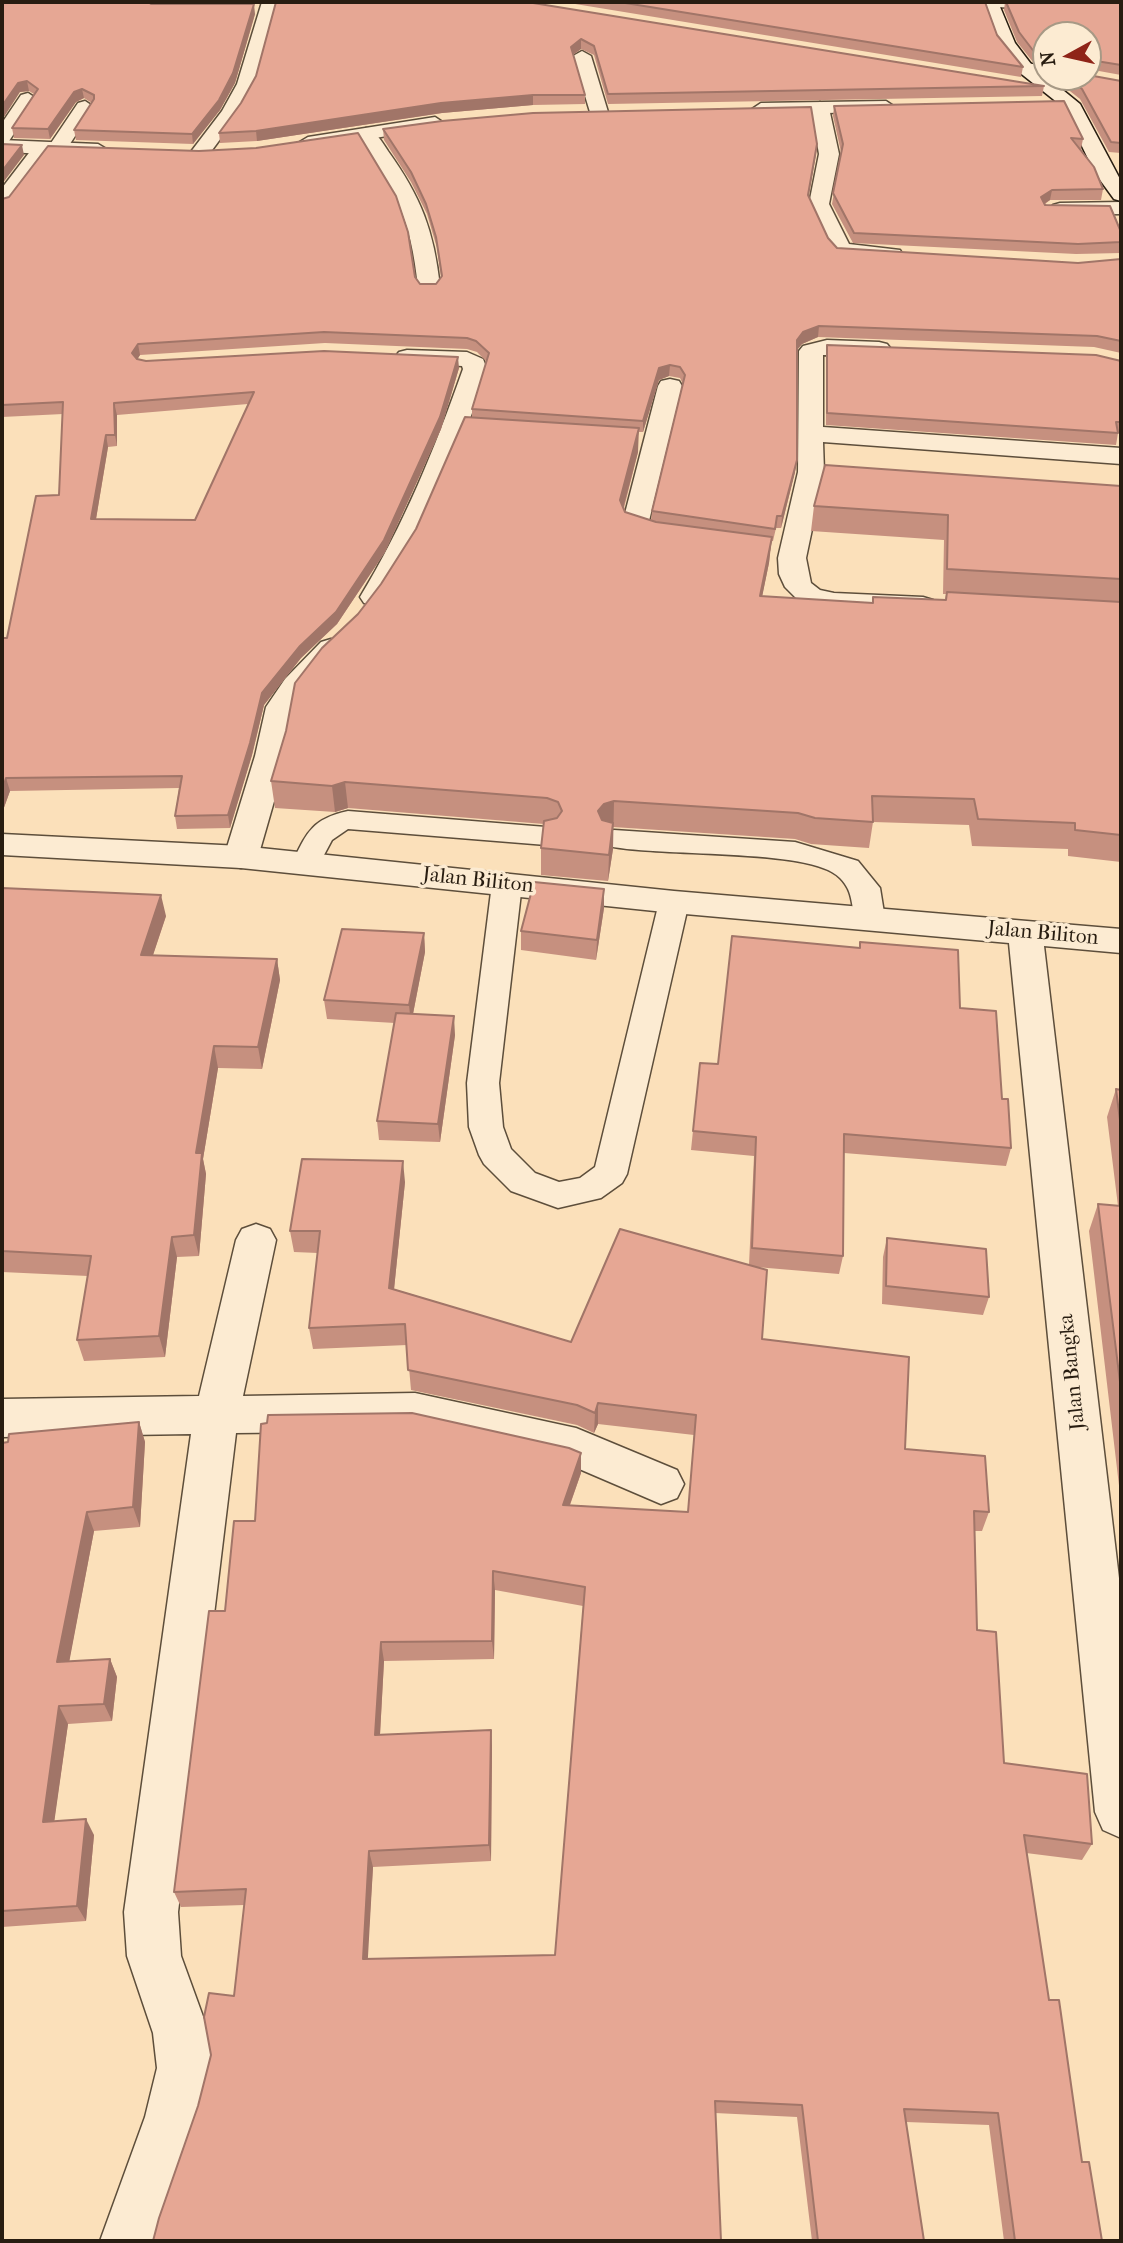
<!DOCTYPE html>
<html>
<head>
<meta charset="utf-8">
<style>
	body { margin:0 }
	#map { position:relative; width:1123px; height:2243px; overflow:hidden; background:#fbe0ba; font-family:"IM FELL French Canon",serif }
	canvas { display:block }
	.frame { position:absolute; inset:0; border:4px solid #281d11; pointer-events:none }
	.north { position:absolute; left:1032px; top:21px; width:70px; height:70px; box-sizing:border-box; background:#fcebd2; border:2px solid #a79985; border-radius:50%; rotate:262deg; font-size:19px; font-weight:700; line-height:28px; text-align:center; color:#281d11 }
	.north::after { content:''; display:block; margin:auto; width:24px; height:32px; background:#8f2418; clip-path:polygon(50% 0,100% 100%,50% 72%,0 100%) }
</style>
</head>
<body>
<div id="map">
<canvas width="1123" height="2243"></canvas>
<div class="frame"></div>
<div class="north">N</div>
</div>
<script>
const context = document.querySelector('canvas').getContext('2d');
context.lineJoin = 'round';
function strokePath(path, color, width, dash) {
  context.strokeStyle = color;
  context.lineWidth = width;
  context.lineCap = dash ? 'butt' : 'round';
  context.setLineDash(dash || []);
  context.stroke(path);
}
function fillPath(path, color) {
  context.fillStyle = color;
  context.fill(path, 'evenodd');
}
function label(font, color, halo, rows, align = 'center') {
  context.font = font + ' "IM FELL French Canon",serif';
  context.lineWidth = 7;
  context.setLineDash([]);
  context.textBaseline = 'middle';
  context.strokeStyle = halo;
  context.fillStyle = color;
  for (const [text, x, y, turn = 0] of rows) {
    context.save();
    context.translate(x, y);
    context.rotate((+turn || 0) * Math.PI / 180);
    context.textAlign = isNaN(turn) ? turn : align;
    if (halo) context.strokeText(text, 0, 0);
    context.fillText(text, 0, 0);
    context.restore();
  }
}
const service = new Path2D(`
	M348 811 546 827 556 830 560 836 556 842 546 845 348 829 332 840 316 870 306 872 296 870 292 863C307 832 312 819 348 811Z
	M614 830 795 842 858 861 880 888 885 919 881 926 870 929 859 926C849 909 856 894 840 878 812 847 652 858 604 845L600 839 604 833Z
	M507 874 517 877 522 884 499 1083 503 1127 511 1149 535 1173 559 1182 580 1178 595 1167 659 902 664 895 674 892 684 895 689 902 627 1174 622 1183 601 1198 558 1208 511 1191 484 1164 479 1155 469 1127 467 1083 492 884 497 877Z`);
const minor = new Path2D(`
	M262 2H278L255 84 240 112 207 157H193L190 153 222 111 237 84Z
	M982 2H1121V10L990 7Z
	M582 51 591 56 608 112 606 116 599 118 590 112 573 56Z
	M986 57 1046 66V76L980 66 977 62Z
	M28 93 37 99 9 141 2 143V123L21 95Z
	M85 101 94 107 64 153 57 155 50 152 9 206 2 208V188L35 145 42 143 49 146 78 103Z
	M820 102 829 108 839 154 829 204 849 244 900 250 903 255 900 260 846 258 838 257 829 248 809 204 819 154 811 108Z
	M366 128C376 131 382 142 388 151 421 197 434 231 440 287L437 292H421L418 287C411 218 395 190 356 134Z
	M1121 202V214L1060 215 1053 213 1050 209 1053 205 1060 203Z
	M827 340 879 342 887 344 891 349 887 354 879 356 823 355V427L1121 448V464L823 442 824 472 806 558 811 583 820 590 834 593 923 597 933 600 937 606 933 612 923 615 821 607 800 602 785 587 779 574 778 558 798 472 799 351 803 346Z
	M407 350 467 352 483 359 487 369C460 449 432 533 384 603L374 605 364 603 360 597C404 525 435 448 463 369L462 366 399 362 395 357 399 352Z
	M670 379 679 381 682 386 648 525 683 533 687 539 683 545 673 547 629 539 622 525 658 386 661 381Z
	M331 639 341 642 346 648 296 707 287 756 258 857 253 865 241 868 229 865 224 857 255 756 266 707 285 679 321 642Z
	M256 1224 270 1229 276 1240 243 1396 415 1393 576 1428 677 1470 684 1484 677 1498 661 1504 570 1465 415 1431 236 1433 178 1912 181 1956 209 2033 215 2068 203 2117 160 2241H100L145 2117 157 2068 153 2033 127 1956 124 1912 191 1434 2 1437V1399L199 1396 236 1240 242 1229Z`);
const tertiary = new Path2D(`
	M886 101 895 107 893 111 761 115 752 109 761 103Z
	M435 117 444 123 442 127 308 149 298 143 308 137Z
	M2 140 98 144 108 150 98 156 2 152Z
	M2 834 241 846 674 891 1121 929V953L1044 946 1121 1595V1838L1103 1830 1095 1812 1009 943 674 913 241 868 2 855Z`);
const secondary = new Path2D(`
	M982 2H998L1015 43 1031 64 1080 104 1121 181V201L1114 199 1095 173 1063 107 1019 72 998 43Z`);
strokePath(service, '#5d4e3b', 3);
strokePath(minor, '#5d4e3b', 3);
strokePath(tertiary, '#5d4e3b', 3);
strokePath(secondary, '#281d11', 3);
fillPath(service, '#fcebd2');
fillPath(minor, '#fcebd2');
fillPath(tertiary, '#fcebd2');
fillPath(secondary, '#fcebd2');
fillPath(new Path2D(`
	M2 2 150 4 255 14 235 83 220 110 193 144 76 140 74 130 92 103 84 98 76 102 50 139 14 138 12 128 34 94 29 91 20 92Z
	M276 2 1044 86 1042 96 608 104 594 55 581 49 573 55 585 95V104L533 105 442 113 257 141 220 143 219 133 241 103 256 76Z
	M563 2H985L997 35 1023 67 1021 77Z
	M1005 2 1121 3V75L1088 69V35H1046V72L1033 62 1017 42 1004 10Z
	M1052 77H1088L1121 81V153L1109 152 1080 99Z
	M834 106 1083 139 1081 149 1103 189 1101 200H1050L1045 204 1121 232V253L1076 254 853 243 832 204 841 152 833 116Z
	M383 129 817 144 808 196 828 238 837 248 1078 263 1121 259V353L1094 347 818 337 802 344 797 350 795 472 781 528H776L773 541H771L769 563 762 596 872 603 873 597 945 600 946 594H943L944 540 811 531 814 506 1121 486V862L1068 856V849L972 846 969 825 873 822 869 848 811 844 795 839 613 827V849L608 881 541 875V848L544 824 348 808 335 812 275 808 271 781 358 614 381 584 416 529 472 417V409L487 362 477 352 467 349 325 343 140 355 137 359 146 361 459 368 441 429 385 552 337 624 301 658 264 705 252 755 230 828 177 829 175 816 179 788 10 791 2 813V638H7L59 495 63 414 2 417V199L415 277 420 284H436L441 277 437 248 427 214 411 182 384 140ZM669 376 680 378 683 384 652 511 651 520 625 512 624 508 638 452V432H643L659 380ZM248 404 195 520 96 519 108 447 117 446V415Z
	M827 345 1121 361V433H1118L1116 445 826 425V357Z
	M2 888 166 916 153 955 277 959 280 980 262 1069 218 1068 203 1159 206 1174 199 1256 177 1257 165 1357 84 1361 77 1340 88 1276 2 1272Z
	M604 908 596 960 521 950V931Z
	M424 933 425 952 413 1014 455 1035 440 1142 379 1140 377 1121 395 1023 327 1019 324 1000Z
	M860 942 960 1008 1002 1099 1011 1148 1006 1166 844 1153 843 1256 839 1274 756 1267 762 1339 905 1449 989 1512 982 1531H975L977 1630 1004 1763 1092 1844 1082 1860 1026 1853 1049 2000 1082 2162 1102 2241H1004L989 2125 906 2122 924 2241H812L797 2117 715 2113 198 2106 234 1996 244 1905 181 1907 174 1892 225 1611 255 1521 581 1473 570 1505 688 1512 694 1435 598 1424 594 1433 577 1425 411 1390 407 1345 313 1349 309 1328 318 1253 294 1252 290 1231 405 1182 394 1289 571 1342 749 1265 754 1156 691 1150 700 1063 718 1064 859 948ZM495 1590 583 1606 555 1955 367 1959 373 1867 491 1861 492 1747 491 1730 380 1735 384 1661 494 1659Z
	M1116 1089 1121 1090V1494H1120L1089 1231 1098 1204 1118 1206 1107 1117Z
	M887 1238 989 1297 983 1315 882 1304 883 1257Z
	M139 1422 145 1442 140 1527 94 1531 69 1661 110 1659 117 1677 112 1721 68 1724 54 1821 94 1835 86 1921 2 1927V1443Z`), '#c6907f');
fillPath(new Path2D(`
	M254 4 255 14 235 83 220 110 193 144 192 134Z
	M581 39V49L570 57 571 47Z
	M27 81 29 91 20 92 2 120V106L18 83Z
	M82 89 84 98 76 102 50 139 48 129 74 92Z
	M533 95V105L442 113 257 141 256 131 441 103Z
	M817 144 816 154 807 205 808 195Z
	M22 145 24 155 2 184V171Z
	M1052 190 1050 200 1039 207 1041 197Z
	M819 326 818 337 802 344 796 351 797 340 803 332Z
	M138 344 140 355 134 365 132 353Z
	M458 357 459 368 441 429 385 552 337 624 301 658 264 705 252 755 230 828 228 815 262 693Z
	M670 365 669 376 659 380 643 432V421L659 368Z
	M114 403 117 415V446L115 435Z
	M639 428 638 452 619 524 620 500Z
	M106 435 108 447 94 531 91 519Z
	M797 460 795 472 781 528 782 516Z
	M772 537 769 563 757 622 760 596Z
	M6 778 10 791 2 813V791Z
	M345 782 348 808 335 812 332 786Z
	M614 801 613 849 608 881 609 855 598 811 604 804Z
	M604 889V908L596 960 597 940Z
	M161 895 166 916 146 976 141 955Z
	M424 933 425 952 411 1024 409 1005Z
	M277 959 280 980 262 1069 258 1047Z
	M454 1016 455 1035 440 1142 438 1124Z
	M214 1046 218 1068 203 1159 206 1174 199 1256 194 1235 196 1153Z
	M403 1161 405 1182 392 1309 389 1288Z
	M172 1237 177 1257 165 1357 159 1336Z
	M598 1403V1424L594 1433 595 1413Z
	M139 1422 145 1442 140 1527 133 1507Z
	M581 1453V1473L563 1524V1505Z
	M87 1512 94 1531 66 1679 57 1662Z
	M493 1571 495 1590 494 1659 492 1641Z
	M381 1642 384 1661 379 1752 375 1735Z
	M110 1659 117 1677 112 1721 104 1704Z
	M59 1706 68 1724 52 1838 43 1822Z
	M491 1730 492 1747 491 1861 489 1845Z
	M86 1819 94 1835 86 1921 77 1906Z
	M369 1851 373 1867 367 1974 363 1959Z`), '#a17568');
const building = new Path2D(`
	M2 2H148L151 4H254L233 73 219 100 192 134 74 130 94 99V95L82 89 74 92 48 129 12 128 38 89 27 81 18 83 2 106Z
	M276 2H527L1044 86 608 94 594 46 581 39 571 47 585 95H533L441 103 256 131 219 133 241 103 256 76Z
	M619 2H985L997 35 1023 67Z
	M1006 2 1121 3V65L1090 60 1088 64V35H1046V61L1035 53 1019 32Z
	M1088 75 1121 81V143L1111 142 1082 89 1067 77H1088Z
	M1064 101 1083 139 1071 138 1094 167 1103 189 1052 190 1041 197 1045 205 1110 206 1121 232V242L1078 244 854 233 833 193 843 144 834 106Z
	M811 107 817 144 808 195 828 238 837 248 1078 263 1121 259V341L1097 336 819 326 803 332 797 340V460L782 516H777L775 529 652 511 685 375 680 367 670 365 659 368 643 421 472 409 489 353 476 341 467 338 324 332 138 344 132 353 137 359 146 361 324 351 458 357 440 417 384 540 336 612 300 646 262 693 250 743 228 815 175 816 182 776 6 778 2 791V638H7L36 496 59 495 63 402 2 405V199L9 197 48 146 199 151 256 148 358 133 396 196 408 232 415 277 420 284H436L442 276 436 237 426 204 411 172 383 129 442 121 533 113ZM254 392 195 520 91 519 106 435H115L114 403Z
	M2 144 22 145 2 171Z
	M827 345 1096 355 1121 361V422H1116L1118 433 827 413Z
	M465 417 639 428 620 500 625 512 656 522 772 537 760 596 873 603V597L946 600 947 592 1121 602V835L1075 830V823L978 819 974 799 872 796 873 822 815 818 798 813 614 801 604 804 598 811 602 820 613 823 609 855 541 848 544 821 557 818 562 811 558 802 547 798 345 782 332 786 271 781 286 731 295 683 322 648 358 614 381 584 416 529Z
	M825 465 1121 486V579L947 569 948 515 814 506Z
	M534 882 604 889 597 940 521 931Z
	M2 888 161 895 141 955 277 959 258 1047 214 1046 196 1153H202L194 1235 172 1237 159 1336 77 1340 91 1256 2 1251Z
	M342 929 424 933 409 1005 324 1000Z
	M732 936 860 948V942L958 950 960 1008 996 1011 1002 1099H1008L1011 1148 844 1134 843 1256 752 1248 756 1137 693 1131 700 1063 718 1064Z
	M396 1013 454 1016 438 1124 377 1121Z
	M1116 1089 1121 1090V1128Z
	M302 1159 403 1161 389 1288 571 1342 620 1229 767 1270 762 1339 909 1357 905 1449 985 1456 989 1512 974 1511 977 1630 996 1632 1004 1763 1087 1774 1092 1844 1024 1835 1049 2000H1059L1082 2162H1089L1102 2241H1015L998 2113 904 2109 924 2241H818L802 2105 715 2101 721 2241H153L159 2218 198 2106 211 2055 204 2017 209 1993 234 1996 246 1889 174 1892 209 1611H225L234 1521H255L261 1424 267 1423 268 1415 412 1413 569 1448 581 1453 563 1505 688 1512 696 1415 598 1403 595 1413 577 1405 408 1370 405 1324 309 1328 320 1231H290ZM493 1571 585 1587 555 1955 363 1959 369 1851 489 1845 491 1730 375 1735 381 1642 492 1641Z
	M1098 1204 1121 1206V1390Z
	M887 1238 986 1249 989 1297 886 1286Z
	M139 1422 133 1507 87 1512 57 1662 110 1659 104 1704 59 1706 43 1822 86 1819 77 1906 2 1911V1443L8 1442 9 1434Z`);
fillPath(building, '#e6a794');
strokePath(building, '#a17568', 2);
label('21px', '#281d11', '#fcebd2', [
	["Jalan Biliton",478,881,6],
	["Jalan Biliton",1043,934,5],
	["Jalan Bangka",1073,1372,-96]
]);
</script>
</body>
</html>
